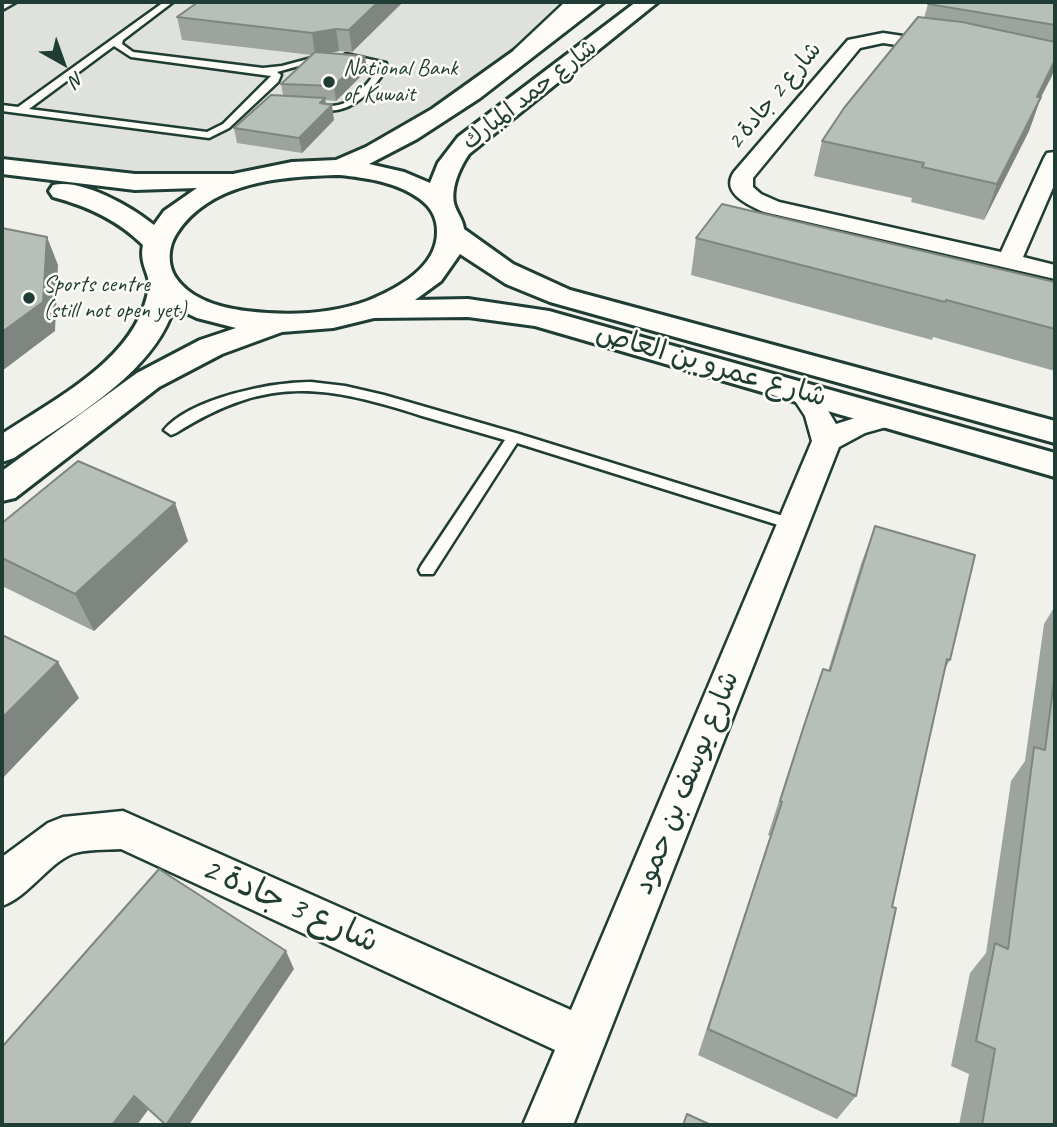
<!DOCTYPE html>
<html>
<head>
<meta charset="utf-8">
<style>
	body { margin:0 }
	#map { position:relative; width:1057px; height:1127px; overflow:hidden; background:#f0f1eb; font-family:Caveat,sans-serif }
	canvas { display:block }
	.frame { position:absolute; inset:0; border:4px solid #1f3d34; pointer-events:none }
	.north { position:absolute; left:28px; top:28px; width:70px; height:70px; -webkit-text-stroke:5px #fdfcf7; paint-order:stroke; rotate:140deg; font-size:19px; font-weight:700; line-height:28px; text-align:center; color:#1f3d34 }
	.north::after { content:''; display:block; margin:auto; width:24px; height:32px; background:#1f3d34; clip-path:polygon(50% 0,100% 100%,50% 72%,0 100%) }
</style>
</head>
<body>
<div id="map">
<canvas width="1057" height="1127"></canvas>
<div class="frame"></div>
<div class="north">N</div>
</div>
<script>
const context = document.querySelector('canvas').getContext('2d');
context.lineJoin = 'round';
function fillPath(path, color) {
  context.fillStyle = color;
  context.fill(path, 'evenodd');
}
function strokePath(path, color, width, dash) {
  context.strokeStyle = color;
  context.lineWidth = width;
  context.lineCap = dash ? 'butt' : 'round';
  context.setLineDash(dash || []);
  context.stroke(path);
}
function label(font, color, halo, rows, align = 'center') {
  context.font = font + ' Caveat,"Playpen Sans Arabic",sans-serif';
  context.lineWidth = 5;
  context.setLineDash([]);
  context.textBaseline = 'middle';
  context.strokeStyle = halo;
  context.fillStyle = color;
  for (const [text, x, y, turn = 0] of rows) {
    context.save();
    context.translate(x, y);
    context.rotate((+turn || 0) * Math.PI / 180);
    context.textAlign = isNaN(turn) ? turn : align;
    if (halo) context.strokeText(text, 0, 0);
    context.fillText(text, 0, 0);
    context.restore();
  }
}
fillPath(new Path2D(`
	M2 2H594L443 113 371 155 247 178 99 180 2 168Z`), '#dfe2dc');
const service = new Path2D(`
	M7 2H16L2 10V5Z
	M164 2H173L123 40 122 44 133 52 263 68 282 66 323 55 327 58 277 72 281 75 278 82 229 128 209 138 2 111V105L18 107ZM114 46 131 57 271 76 223 124 207 132 29 109Z
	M346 54 386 63C387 71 382 75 377 82 359 105 341 115 311 109L309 107C316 103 323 106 332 106 353 105 365 86 377 71L378 67 343 59 342 57Z
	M311 382 345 386 384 395 519 434 796 520 799 524 791 529 517 443 433 574H421L419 570 421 566 505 440C477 432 450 424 422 416 324 385 268 375 176 433L171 435 164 430C191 398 271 382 311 382Z`);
const minor = new Path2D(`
	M565 2H582L528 58H514L512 54 514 50Z
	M883 33 943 42 952 47 943 52 883 43 860 48 753 178V187L761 194 779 202 1001 252 1044 158 1047 153 1055 152V183L1023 257 1055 265V279L764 212C748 205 720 193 734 172L848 40Z
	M804 384 814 387 836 424 887 408 897 410 902 417 897 424 865 433 839 447 573 1125H523L555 1050 121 849C106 850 85 849 72 854 48 864 28 897 2 906V857L48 823 63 817 123 811 571 1010 812 441 805 416 790 393 794 387Z`);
const secondary = new Path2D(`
	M582 2H604L480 98 417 139 369 164 404 172 430 183 438 163 458 137 636 2H658L469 154C460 167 451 187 454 203 456 212 463 219 464 229L513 264 570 290 1055 421V443L550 302 506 284 460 254 441 281 415 300 468 299 549 311 1055 453V477L535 326 468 317 374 318 333 328 282 332 222 354 159 387 15 498 2 501V471L137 373 200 340 236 328 197 318 174 307C154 374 68 421 14 458L2 462V434C56 398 139 358 149 286 150 274 139 264 143 245 118 220 87 206 53 197L49 191 53 185C82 178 132 207 154 225L164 211 197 188 135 190 2 174V159L135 174H233L292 162 336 160 366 147 432 109ZM340 175C367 178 397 182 420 199 431 207 437 218 437 231 438 267 397 289 367 301 328 315 287 316 246 311 222 308 191 300 176 278 167 265 168 246 177 233 211 181 283 176 340 175Z`);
strokePath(service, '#1f3d34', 5);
strokePath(minor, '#1f3d34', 5);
strokePath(secondary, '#1f3d34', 6);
fillPath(service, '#fdfcf7');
fillPath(minor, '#fdfcf7');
fillPath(secondary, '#fdfcf7');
fillPath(new Path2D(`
	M403 2 352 52 339 51 331 53 367 70 336 101 325 100 326 104 334 120 302 153 237 143 234 128 283 95 281 84 312 55 182 40 177 17Z
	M1055 2V66L1041 97 1029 131 984 220 911 202 912 198 814 176 822 141 924 18 928 4Z
	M696 238 1055 282V371L933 337 932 340 691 275Z
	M2 523 188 541 94 631 2 586Z
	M875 526 950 660 945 669 892 907 856 1096 837 1119 698 1055 770 836 768 835 810 705 823 669 828 671 861 564Z
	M1055 606V1125H959L969 1074 951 1066 970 973 986 953 1011 781 1025 761 1044 624Z`), '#9da49e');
fillPath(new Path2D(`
	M378 2H403L352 52 349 30Z
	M336 29 339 51 315 56 312 33Z
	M365 56 367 70 336 101 334 86Z
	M1055 60V67L1052 76 1039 101 1041 97 1029 131 984 220 997 184 1037 97Z
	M325 98 327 110 332 105 334 120 302 153 299 138 320 103Z
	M47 237 58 265 55 331 2 371V332Z
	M175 503 188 541 94 631 75 594Z
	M58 662 79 698 2 779V718Z
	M286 951 294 969 189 1125H166Z
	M134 1096 148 1110 137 1125H112Z`), '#7f8681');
const building = new Path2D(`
	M198 2H378L349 30 336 29 312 33 177 17Z
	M930 2H1055V25L928 4Z
	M918 17 962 22 1055 42V60L1037 97H1041L997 184 922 167 924 163 822 141 844 108Z
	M315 52 365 56 334 86 281 84Z
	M271 95 325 98 320 103 332 105 299 138 234 128Z
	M722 204 1055 282V329L946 300 945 302 696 238Z
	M2 228 47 237 43 302 2 332Z
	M78 461 175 503 75 594 2 558V523Z
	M875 526 975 555 950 660 947 659 922 771 892 907 896 908 856 1096 708 1029 782 802 780 801 803 729 823 669 830 671Z
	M2 635 58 662 2 718Z
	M1055 673V1125H982L995 1049 976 1041 995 943 1008 949 1034 747 1045 750Z
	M159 869 286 951 166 1125 134 1096 112 1125H2V1047Z
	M687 1114 711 1125H683Z`);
fillPath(building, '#b6bfb8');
strokePath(building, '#7f8681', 2);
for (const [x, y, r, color] of [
	[329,82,7,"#1f3d34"],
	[29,298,7,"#1f3d34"]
]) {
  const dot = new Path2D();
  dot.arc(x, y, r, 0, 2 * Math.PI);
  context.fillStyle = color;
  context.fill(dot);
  strokePath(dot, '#fdfcf7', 2.5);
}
label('23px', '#1f3d34', '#fdfcf7', [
	["National Bank",343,69],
	["of Kuwait",343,95],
	["Sports centre",43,285],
	["(still not open yet)",43,311]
], 'left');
label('23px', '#1f3d34', '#fdfcf7', [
	["شارع حمد المبارك",530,95,-38],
	["شارع 2 جادة 2",775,96,-50]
]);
label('28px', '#1f3d34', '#fdfcf7', [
	["شارع عمرو بن العاص",711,366,16],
	["شارع يوسف بن حمود",687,783,-68]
]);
label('33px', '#1f3d34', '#fdfcf7', [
	["شارع 3 جادة 2",290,906,24]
]);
</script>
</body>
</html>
